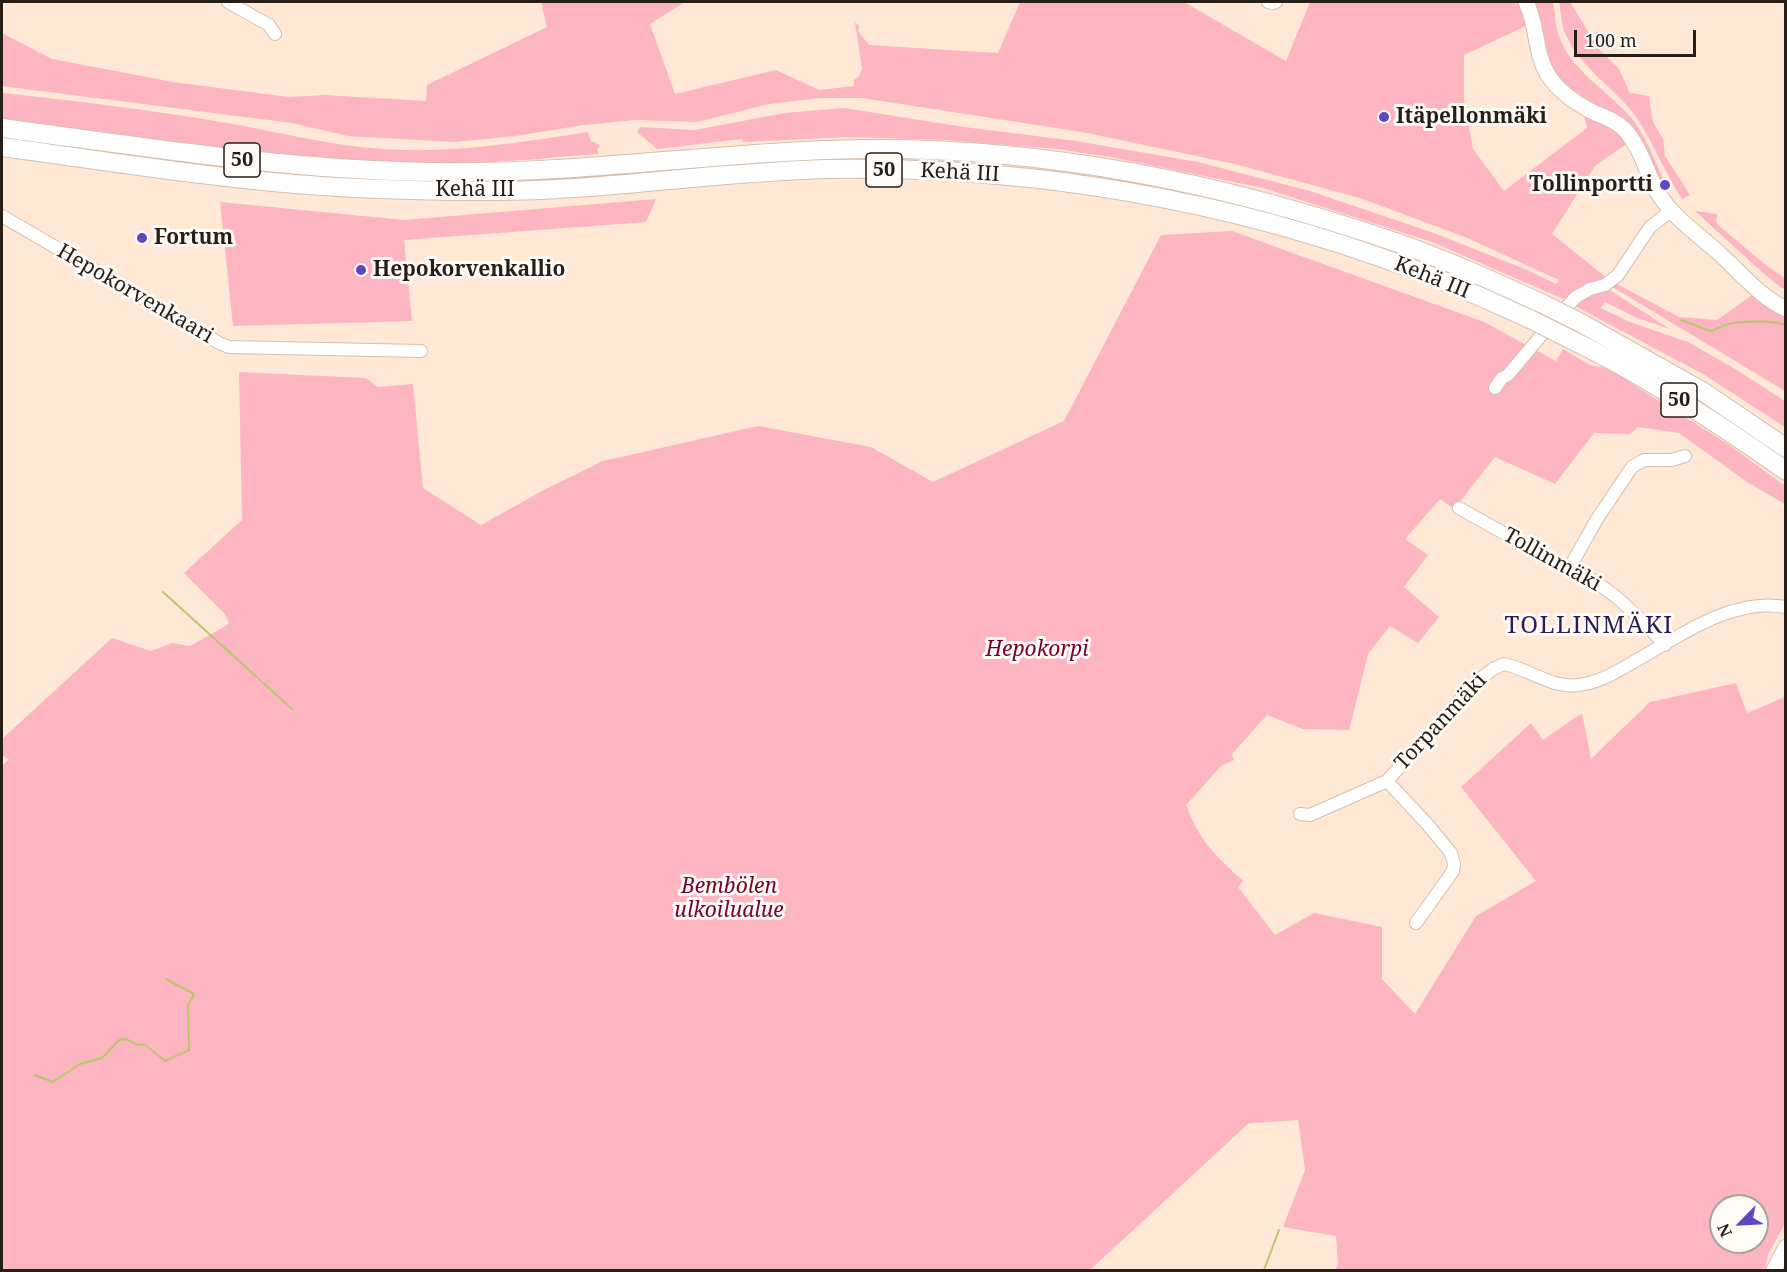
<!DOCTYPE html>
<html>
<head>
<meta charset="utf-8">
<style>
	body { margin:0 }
	#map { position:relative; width:1787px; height:1272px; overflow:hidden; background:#ffe9d6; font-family:"Noto Serif",serif }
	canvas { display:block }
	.frame { position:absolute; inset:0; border:3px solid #261e17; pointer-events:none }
	.north { position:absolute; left:1709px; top:1194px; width:60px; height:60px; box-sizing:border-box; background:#fefaf6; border:2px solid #a8a29d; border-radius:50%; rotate:246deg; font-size:16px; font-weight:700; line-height:24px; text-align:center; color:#261e17 }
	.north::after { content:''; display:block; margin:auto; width:21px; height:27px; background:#5d48c0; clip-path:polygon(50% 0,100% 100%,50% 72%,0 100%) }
	.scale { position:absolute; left:1574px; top:30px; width:122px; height:27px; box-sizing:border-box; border:3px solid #261e17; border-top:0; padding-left:8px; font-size:18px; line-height:21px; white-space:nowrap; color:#261e17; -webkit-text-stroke:4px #fefaf6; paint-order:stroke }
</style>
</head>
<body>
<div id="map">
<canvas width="1787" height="1272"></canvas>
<div class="frame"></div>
<div class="north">N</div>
<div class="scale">100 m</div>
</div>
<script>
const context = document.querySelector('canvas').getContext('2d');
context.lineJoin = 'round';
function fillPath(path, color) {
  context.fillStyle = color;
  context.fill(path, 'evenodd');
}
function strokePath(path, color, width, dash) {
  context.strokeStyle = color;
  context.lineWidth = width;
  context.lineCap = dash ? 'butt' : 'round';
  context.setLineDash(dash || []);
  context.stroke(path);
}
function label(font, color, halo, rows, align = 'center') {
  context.font = font + ' "Noto Serif",serif';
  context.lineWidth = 6;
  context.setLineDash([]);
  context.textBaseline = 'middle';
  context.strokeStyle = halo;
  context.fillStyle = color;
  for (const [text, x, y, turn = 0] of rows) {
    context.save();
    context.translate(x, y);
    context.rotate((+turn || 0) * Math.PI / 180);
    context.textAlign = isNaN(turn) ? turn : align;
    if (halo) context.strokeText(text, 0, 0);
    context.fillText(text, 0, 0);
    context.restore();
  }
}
fillPath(new Path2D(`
	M541 2H685L650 24 675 94 776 70 819 90 854 86V80L859 76 862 69 855 22 859 26 858 31 869 45 998 53 1020 2H1184L1286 61 1310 2H1518L1528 25 1464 55V99L1473 149 1504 191 1587 128 1584 114 1614 128 1629 142 1595 166 1552 234 1607 278 1568 301 1432 242 1263 188 1110 157 1057 149 947 140 845 137 743 142 741 139 657 149 637 132 640 127 695 130 784 113 844 108 964 127 1076 141 1198 162 1310 191 1434 233 1525 269 1556 284 1559 280 1465 237 1360 198 1235 164 1082 132 862 98H820L769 104 697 122 635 120 583 125 516 136 454 142 348 136 292 123 2 86V33L52 59 173 82 289 97 325 95 426 101 427 85 547 27Z
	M1529 2H1553C1555 12 1555 23 1558 33 1569 71 1610 91 1633 120 1646 137 1654 159 1663 178L1659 181 1639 143 1573 96 1549 66Z
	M1559 2H1570L1599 49 1619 69 1630 93 1649 96 1653 122 1663 139 1665 156 1690 195 1682 199C1665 173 1654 144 1637 118 1616 88 1580 69 1565 33 1561 24 1561 12 1559 2Z
	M2 93C77 101 152 110 227 123 279 132 331 146 384 149 453 154 520 142 588 132L591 141 600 145 597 150 599 154C533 159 466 166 400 163 266 159 133 138 2 119Z
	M656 199 646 222 404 240 412 321 233 326 220 202 404 220Z
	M1695 211 1717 214 1716 221 1718 225 1767 266 1785 278V289L1780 287 1762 272Z
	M1232 231 1484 322 1556 361 1563 349 1590 365 1609 369 1731 446 1785 486V504L1747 482 1679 433 1638 427 1630 434 1594 433 1555 484 1495 457 1454 509 1440 499 1405 539 1428 555 1404 587 1439 617 1418 643 1390 626 1368 654 1349 730 1303 729 1267 715 1232 754 1234 760 1221 766 1186 805C1200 842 1215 855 1243 881L1238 887 1275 935 1314 913 1382 927V979L1415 1014 1476 916 1536 881 1461 787 1531 723 1543 740 1582 713 1591 759 1650 702 1736 683 1747 713 1785 697V1223L1768 1255 1765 1270H1335L1338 1265 1336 1236 1283 1227 1305 1170 1298 1120 1249 1123 1090 1270H2V766L9 759 2 756V739L112 638 151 651 172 643 190 646 229 624 225 614 184 573 242 520 239 372 366 378 378 387 413 384 423 488 481 525 544 490 603 461 758 426 871 447 933 482 1064 421 1161 235ZM1721 1206H1757V1242H1721Z
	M1613 282 1679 317 1717 320 1755 293 1785 314V391L1609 285Z
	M1605 287 1670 329 1637 318 1605 302 1601 308 1630 322 1688 342 1732 367 1785 401V427L1703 374 1573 305Z`), '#feb5c2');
strokePath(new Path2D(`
	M1681 320 1710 331C1718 329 1726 324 1733 323 1745 321 1778 320 1786 326
	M163 592 292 709
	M35 1075 53 1082 80 1064 102 1058 119 1040 126 1039 138 1045 144 1044 165 1061 189 1050 188 1005 194 994 166 979
	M1264 1270 1279 1230`), '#b9c86d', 2);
const minor = new Path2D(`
	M228 2 269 25 275 34
	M1268 2 1273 3 1276 2
	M2 216 219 343 229 347 421 351
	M1495 388 1502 378 1508 375 1554 320 1576 297 1590 289 1605 285 1618 275 1650 227 1671 211
	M1459 508 1557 563C1601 577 1634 612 1665 645
	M1570 567 1597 519 1632 467 1644 460H1672L1685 456
	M1387 781 1428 825 1451 853 1454 864 1453 871 1416 923
	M1300 814 1310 815 1387 781 1474 684 1493 669 1504 664C1529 669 1552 689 1579 685 1601 682 1618 671 1637 660 1681 635 1733 597 1786 607`);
const major = new Path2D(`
	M1526 2C1538 25 1534 52 1548 75 1559 92 1575 103 1593 112 1604 117 1615 120 1624 129 1641 147 1646 172 1658 193 1674 219 1698 234 1720 254 1741 273 1759 296 1786 309
	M1774 1270 1786 1247`);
const highway = new Path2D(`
	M2 128C145 147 287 170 432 172 577 175 720 151 865 149 1046 147 1228 184 1398 243 1447 260 1495 282 1543 304
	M2 147C92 159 182 174 273 182 345 189 418 191 491 191 603 191 714 172 826 169 1026 165 1228 199 1415 270 1454 284 1492 302 1530 319
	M1581 323 1702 391 1786 448
	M1568 338C1644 375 1717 422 1786 471`);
strokePath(minor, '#d5bfad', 14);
strokePath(major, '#d5bfad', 17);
strokePath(highway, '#d5bfad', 20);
strokePath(minor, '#fff', 12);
strokePath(major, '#fff', 15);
strokePath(highway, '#fff', 18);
const highwayBridge = new Path2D(`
	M1543 304 1581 323
	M1530 319 1568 338`);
strokePath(highwayBridge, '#d5bfad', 20, []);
strokePath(highwayBridge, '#fff', 18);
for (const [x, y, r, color] of [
	[1384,117,6,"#5d48c0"],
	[1665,185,6,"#5d48c0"],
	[142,238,6,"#5d48c0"],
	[361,270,6,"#5d48c0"]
]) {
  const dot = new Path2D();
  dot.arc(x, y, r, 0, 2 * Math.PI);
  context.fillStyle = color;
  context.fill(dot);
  strokePath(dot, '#fefaf6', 2);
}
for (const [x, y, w] of [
	[242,160,36],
	[884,170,36],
	[1679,400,36]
]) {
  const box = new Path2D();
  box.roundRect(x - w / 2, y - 17, w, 34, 4.5);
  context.fillStyle = '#fefaf6';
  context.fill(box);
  strokePath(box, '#261e17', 1.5);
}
label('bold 20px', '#261e17', null, [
	["50",242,160],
	["50",884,170],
	["50",1679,400]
]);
label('bold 21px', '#261e17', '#fefaf6', [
	["Itäpellonmäki",1396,117],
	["Tollinportti",1653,185,"right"],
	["Fortum",154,238],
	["Hepokorvenkallio",373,270]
], 'left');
label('21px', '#261e17', '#fefaf6', [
	["Kehä III",960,173,3],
	["Kehä III",475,190],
	["Kehä III",1432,278,22],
	["Hepokorvenkaari",135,294,30],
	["Tollinmäki",1552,560,29],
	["Torpanmäki",1441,722,-47]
]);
label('italic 21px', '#770030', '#fefaf6', [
	["Hepokorpi",1037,650],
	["Bembölen",729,887],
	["ulkoilualue",729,911]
]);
context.letterSpacing = '1.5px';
label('24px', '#271d57', '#fefaf6', [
	["TOLLINMÄKI",1589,626]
]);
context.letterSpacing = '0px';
</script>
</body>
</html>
